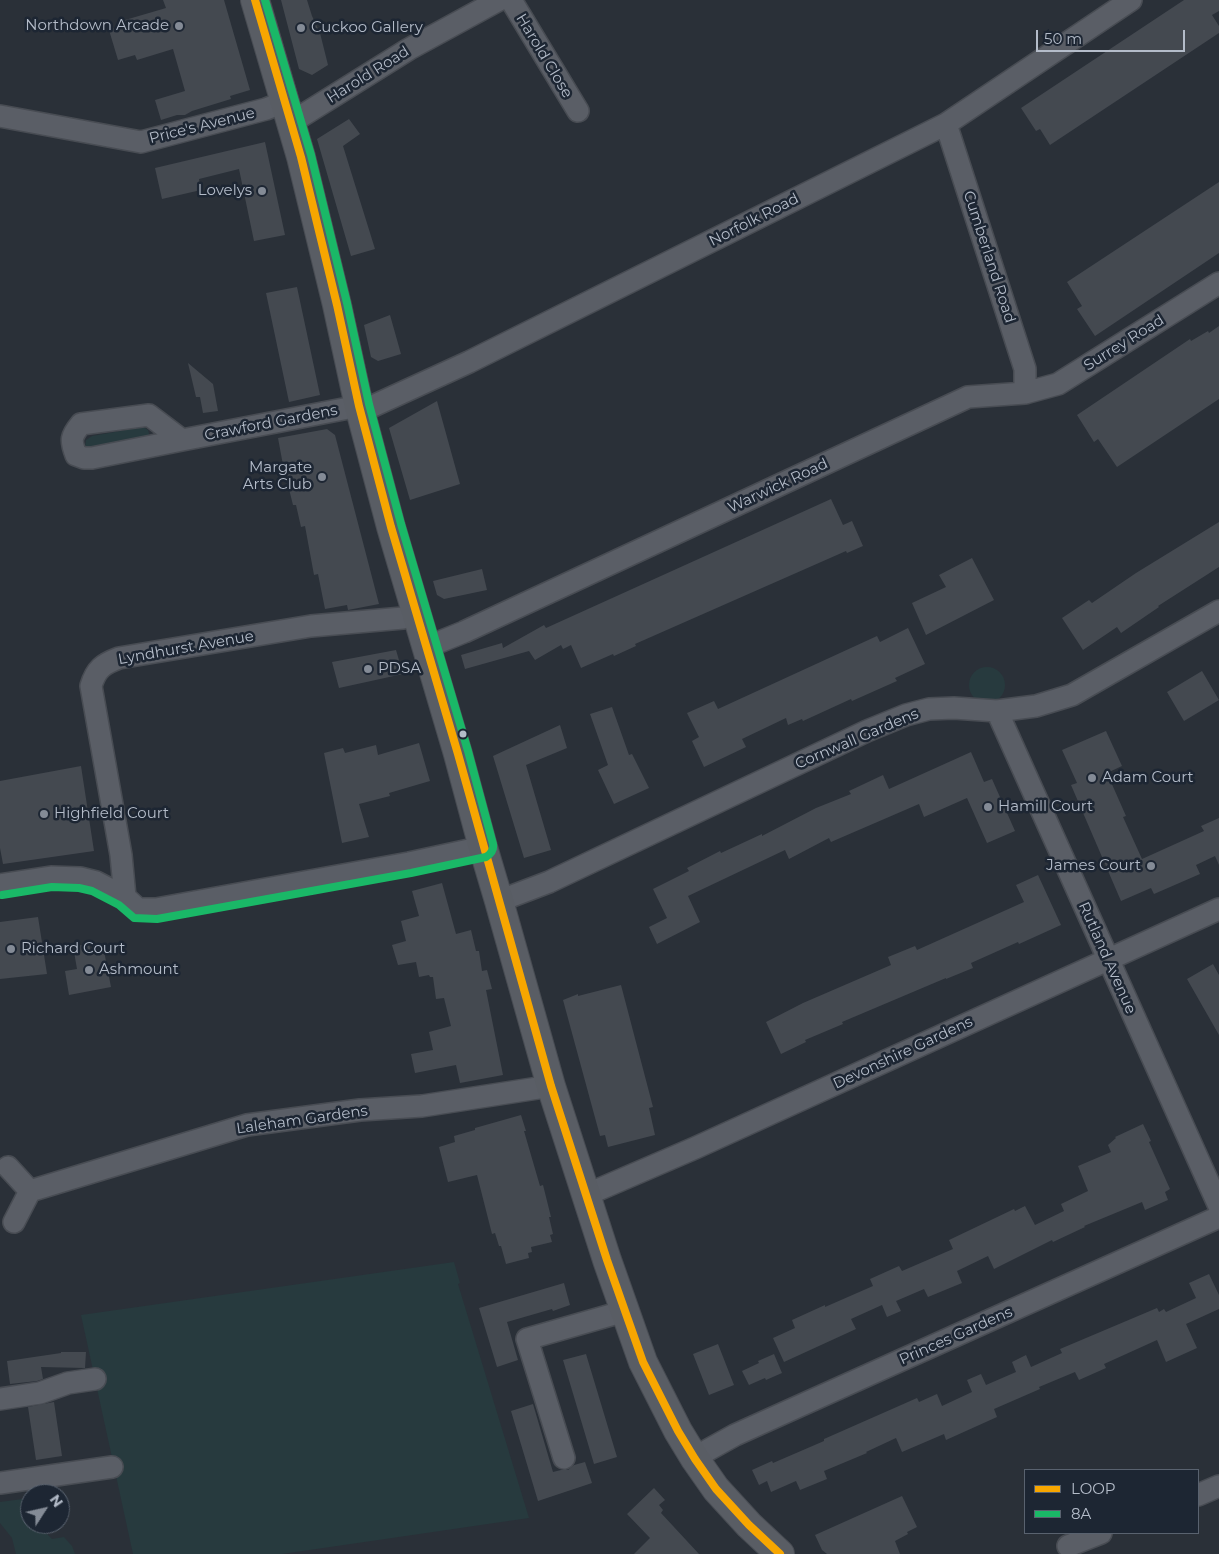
<!DOCTYPE html>
<html>
<head>
<meta charset="utf-8">
<style>
	body { margin:0 }
	#map { position:relative; width:1219px; height:1554px; overflow:hidden; background:#2a3038; font-family:Montserrat,sans-serif }
	canvas { display:block }
	.legend { position:absolute; left:1024px; top:1469px; width:175px; height:65px; box-sizing:border-box; background:#1d2633; border:1px solid #59626f; margin:0; padding:6px 9px; list-style:none; font-size:15px; color:#b4bcc9 }
	.legend li { display:flex; align-items:center; gap:10px; height:25px }
	.legend b { width:25px; border:1px solid #59626f }
	.north { position:absolute; left:20px; top:1484px; width:50px; height:50px; box-sizing:border-box; background:#1d2633; border:1px solid #59626f; border-radius:50%; rotate:55deg; font-size:14px; font-weight:700; line-height:20px; text-align:center; color:#b4bcc9 }
	.north::after { content:''; display:block; margin:auto; width:18px; height:22px; background:#848b96; clip-path:polygon(50% 0,100% 100%,50% 72%,0 100%) }
	.scale { position:absolute; left:1036px; top:30px; width:149px; height:22px; box-sizing:border-box; border:2px solid #b4bcc9; border-top:0; padding-left:6px; font-size:15px; line-height:18px; white-space:nowrap; color:#b4bcc9; -webkit-text-stroke:4px #1d2633; paint-order:stroke }
</style>
</head>
<body>
<div id="map">
<canvas width="1219" height="1554"></canvas>
<ul class="legend">
<li><b style="height:6px;background:#f7a600"></b>LOOP</li>
<li><b style="height:6px;background:#1ab867"></b>8A</li>
</ul>
<div class="north">N</div>
<div class="scale">50 m</div>
</div>
<script>
const context = document.querySelector('canvas').getContext('2d');
context.lineJoin = 'round';
function fillPath(path, color) {
  context.fillStyle = color;
  context.fill(path, 'evenodd');
}
function strokePath(path, color, width, dash) {
  context.strokeStyle = color;
  context.lineWidth = width;
  context.lineCap = dash ? 'butt' : 'round';
  context.setLineDash(dash || []);
  context.stroke(path);
}
function label(font, color, halo, rows, align = 'center') {
  context.font = font + ' Montserrat,sans-serif';
  context.lineWidth = 5;
  context.setLineDash([]);
  context.textBaseline = 'middle';
  context.strokeStyle = halo;
  context.fillStyle = color;
  for (const [text, x, y, turn = 0] of rows) {
    context.save();
    context.translate(x, y);
    context.rotate((+turn || 0) * Math.PI / 180);
    context.textAlign = isNaN(turn) ? turn : align;
    if (halo) context.strokeText(text, 0, 0);
    context.fillText(text, 0, 0);
    context.restore();
  }
}
fillPath(new Path2D(`
	M143 427 148 430 150 437 90 451 85 447 86 440 92 436Z
	M969 685a18 18 0 1 1 36 0a18 18 0 1 1-36 0Z
	M454 1262 460 1283 458 1284 529 1518 282 1554H133L81 1315Z
	M30 1498V1524H37L52 1539 64 1537 72 1546 75 1554H16L12 1538 0 1523V1502Z`), '#273a3e');
fillPath(new Path2D(`
	M163 0H224L250 90 230 96 231 99 192 111 185 115H177L161 120 155 100 185 91 173 49 137 60 135 55 118 60 109 30 127 24 125 20 166 8Z
	M281 0H307L312 16 320 33 328 65 312 75 299 69Z
	M1184 0H1219V11L1212 15 1219 26V33L1050 145 1040 129 1036 131 1021 108Z
	M349 119 360 134 343 146 375 249 351 256 317 139Z
	M265 142 285 235 254 241 239 169 199 179 201 190 162 199 155 168Z
	M1219 182V253L1095 336 1077 309 1082 306 1067 282Z
	M297 287 320 395 289 402 266 293Z
	M390 315 401 354 378 361 371 357 364 325Z
	M1219 326V399L1117 467 1098 439 1094 442 1077 415 1190 339 1191 341 1208 331 1209 333Z
	M188 363 213 384 218 411 203 413 200 397H196Z
	M437 401 460 484 410 500 389 428Z
	M327 429 335 435 379 604 348 610 347 605 325 609 318 574 314 575 305 526 301 527 296 505H293L283 465 278 438Z
	M831 499 843 525 852 521 863 546 847 553 846 551 635 644 636 646 614 656 613 654 581 668 571 645 563 649 561 645 535 660 529 651 465 669 461 655 502 643 503 648 544 625 546 628Z
	M1219 522V567L1158 606 1159 607 1121 633 1117 627 1083 650 1062 618 1089 600 1092 603 1136 573Z
	M972 558 994 600 926 635 912 603 946 587 939 575Z
	M482 569 487 590 444 599 437 595 433 581Z
	M908 628 925 664 895 678 897 681 852 701 851 699 803 721 802 719 788 725 786 718 742 739 746 747 704 767 692 741 699 737 687 713 714 701 718 709 877 636 880 642Z
	M396 650 403 674 339 688 332 662Z
	M1202 671 1219 700 1184 721 1167 692Z
	M612 707 629 755 632 754 649 788 614 804 598 770 608 765 590 714Z
	M560 725 567 748 526 765 551 850 524 858 493 756Z
	M1106 731 1122 766 1107 773 1126 816 1123 817 1142 859 1204 831 1201 826 1219 818V865L1215 856 1196 865 1200 874 1154 894 1151 888 1121 901 1071 785 1077 783 1062 750Z
	M419 743 430 781 389 793 390 796 359 804 369 837 342 843 324 753 343 748 345 753 376 745 378 755Z
	M971 752 984 782 992 779 1015 831 987 843 967 798 924 817 919 804 831 842 829 838 789 859 785 850 688 896 700 922 657 944 649 927 667 918 653 889 689 871 687 868 720 851 721 853 762 834V836L816 808 851 794 849 791 883 775 889 789Z
	M81 766 94 851 3 864 0 848V781Z
	M1038 875 1061 925 1019 944 1018 942 971 963 973 968 946 979V978L842 1022 843 1024 805 1040 806 1042 781 1054 766 1022 803 1003 891 965 888 957 915 946 917 950 1024 902 1016 885Z
	M442 883 456 934 471 930 476 951H479L482 971 487 970 492 989 486 990 503 1075 460 1083 456 1065 415 1073 411 1054 433 1050 429 1032 451 1026 444 998 436 999 433 977H430L429 975 419 977 416 962 398 965 392 945 406 941 401 921 419 916 412 891Z
	M38 917 47 974 0 979V922Z
	M89 944 91 953 104 951 111 987 69 995 65 971 77 969 73 946Z
	M1213 964 1219 975V1035L1187 979Z
	M621 985 653 1107 649 1108 655 1135 608 1147 605 1135 600 1136 563 1000 578 994V996Z
	M521 1115 526 1131H524L540 1186 543 1185 551 1217H549L553 1234 550 1235 552 1242 531 1247 532 1252 528 1253 529 1258 506 1264 501 1246H499L495 1233 492 1234 477 1175 448 1182 439 1147 455 1142 454 1136 475 1130V1128Z
	M1143 1124 1151 1141 1149 1142 1170 1189 1165 1192 1168 1200 1145 1210 1142 1202 1084 1226 1085 1227 1053 1242 1052 1240 994 1269 988 1256 957 1271 962 1283 928 1297 924 1289 896 1301 901 1311 887 1317 882 1305 851 1319 856 1329 784 1362 773 1338 795 1328 792 1320 825 1305V1307L873 1286 870 1279 899 1266 902 1271 953 1249 949 1240 1014 1209 1015 1211 1025 1206 1035 1225 1064 1211 1061 1204 1088 1191 1078 1166 1111 1152 1108 1145 1116 1138 1115 1137Z
	M1209 1274 1219 1295V1309L1186 1324 1197 1348 1166 1362 1157 1340 1104 1364 1106 1368 1079 1380 1075 1372 1039 1387 1040 1389 994 1409 997 1417 946 1440 944 1434 902 1452 896 1438 866 1452 867 1453 824 1471 827 1479 800 1490 796 1481 771 1492 767 1481 759 1485 752 1470 772 1461 773 1463 824 1441V1439L917 1398 919 1402 937 1394 942 1406 972 1392 967 1380 981 1374 986 1385 1016 1372 1012 1362 1026 1355 1031 1367 1062 1353 1060 1349 1157 1308 1159 1312 1164 1309 1166 1312 1196 1298 1189 1283Z
	M564 1283 570 1305 553 1311 552 1309 507 1322 518 1360 497 1367 479 1308Z
	M718 1344 734 1385 709 1395 693 1354Z
	M61 1352H86L85 1368 41 1367 43 1379 37 1381 10 1384 7 1361 61 1353Z
	M586 1354 617 1457 594 1464 563 1360Z
	M774 1354 782 1373 766 1380 765 1378 749 1385 742 1371 759 1363 758 1361Z
	M54 1402 62 1456 36 1460 28 1407Z
	M533 1404 553 1472 561 1470H568L574 1465 585 1462 592 1483 538 1501 511 1411Z
	M654 1488 665 1500 659 1505 663 1510 661 1513 699 1554H634L650 1538 627 1514Z
	M902 1496 917 1527 907 1532 908 1534 895 1541 900 1554H827L822 1550 815 1535Z`), '#444950');
const street = new Path2D(`
	M511 0 578 111
	M0 116 141 142 266 109 284 102
	M290 120 300 117 409 49 499 0
	M946 124 1025 369V393
	M149 415 182 440 92 458H84L76 455C70 440 71 436 81 424Z
	M182 440 359 406H373L469 362 946 124 1131 0
	M427 647 464 632 968 397 1025 393 1058 384 1219 283
	M997 711 1219 1206
	M0 885 51 877 80 878 96 882 125 897 138 909H156L409 863 483 847
	M125 897 121 855 91 686C96 669 103 664 119 658L311 626 403 618 416 614
	M499 901 549 882 867 731 906 715 929 709 954 708 997 711 1036 706 1072 695 1219 611
	M8 1167 30 1191 14 1222
	M30 1191 247 1125 360 1110 422 1106 551 1086
	M586 1195 695 1148 1219 909
	M0 1399 40 1393 68 1383 95 1379
	M564 1458 527 1339 625 1311
	M695 1459 708 1450 735 1435 1219 1217
	M0 1483 112 1467
	M1198 1495 1219 1486
	M1068 1546 1101 1533`);
const secondary = new Path2D(`
	M255 0 301 157 337 305 359 406 391 527 458 754 483 847 499 901 551 1086 607 1260 643 1362 678 1431 695 1459 716 1489 749 1525 780 1554`);
strokePath(street, '#484c53', 24);
strokePath(secondary, '#484c53', 30);
strokePath(street, '#5a5e66', 21);
strokePath(secondary, '#595d64', 28);
strokePath(new Path2D(`
	M255 0 301 157 337 305 359 406 391 527 458 754 551 1086 607 1260 643 1362 678 1431 695 1459 716 1489 749 1525 780 1554`), '#f7a600', 8);
strokePath(new Path2D(`
	M2 895 52 887 79 888 92 891 119 905 134 918 157 919 411 873 486 857C491 854 494 850 493 844L468 751 401 524 369 404 347 303 311 155 265 0`), '#1ab867', 8);
for (const [x, y, r, color] of [
	[179,26,5,"#848b96"],
	[301,28,5,"#848b96"],
	[262,191,5,"#848b96"],
	[322,477,5,"#848b96"],
	[368,669,5,"#848b96"],
	[463,734,4.5,"#b4bcc9"],
	[1092,778,5,"#848b96"],
	[988,807,5,"#848b96"],
	[44,814,5,"#848b96"],
	[1151,866,5,"#848b96"],
	[11,949,5,"#848b96"],
	[89,970,5,"#848b96"]
]) {
  const dot = new Path2D();
  dot.arc(x, y, r, 0, 2 * Math.PI);
  context.fillStyle = color;
  context.fill(dot);
  strokePath(dot, '#1d2633', 2);
}
label('15px', '#b4bcc9', '#1d2633', [
	["Northdown Arcade",169,26,"right"],
	["Cuckoo Gallery",311,28],
	["Lovelys",252,191,"right"],
	["Margate",312,468,"right"],
	["Arts Club",312,485,"right"],
	["PDSA",378,669],
	["Adam Court",1102,778],
	["Hamill Court",998,807],
	["Highfield Court",54,814],
	["James Court",1141,866,"right"],
	["Richard Court",21,949],
	["Ashmount",99,970]
], 'left');
label('15px', '#b4bcc9', '#1d2633', [
	["Harold Close",544,56,59],
	["Harold Road",368,75,-32],
	["Price's Avenue",202,126,-14],
	["Norfolk Road",754,220,-27],
	["Cumberland Road",989,257,72],
	["Surrey Road",1124,343,-32],
	["Crawford Gardens",271,423,-11],
	["Warwick Road",778,486,-25],
	["Lyndhurst Avenue",186,648,-10],
	["Cornwall Gardens",857,739,-23],
	["Rutland Avenue",1107,958,66],
	["Devonshire Gardens",903,1053,-25],
	["Laleham Gardens",302,1120,-8],
	["Princes Gardens",956,1336,-24]
]);
</script>
</body>
</html>
